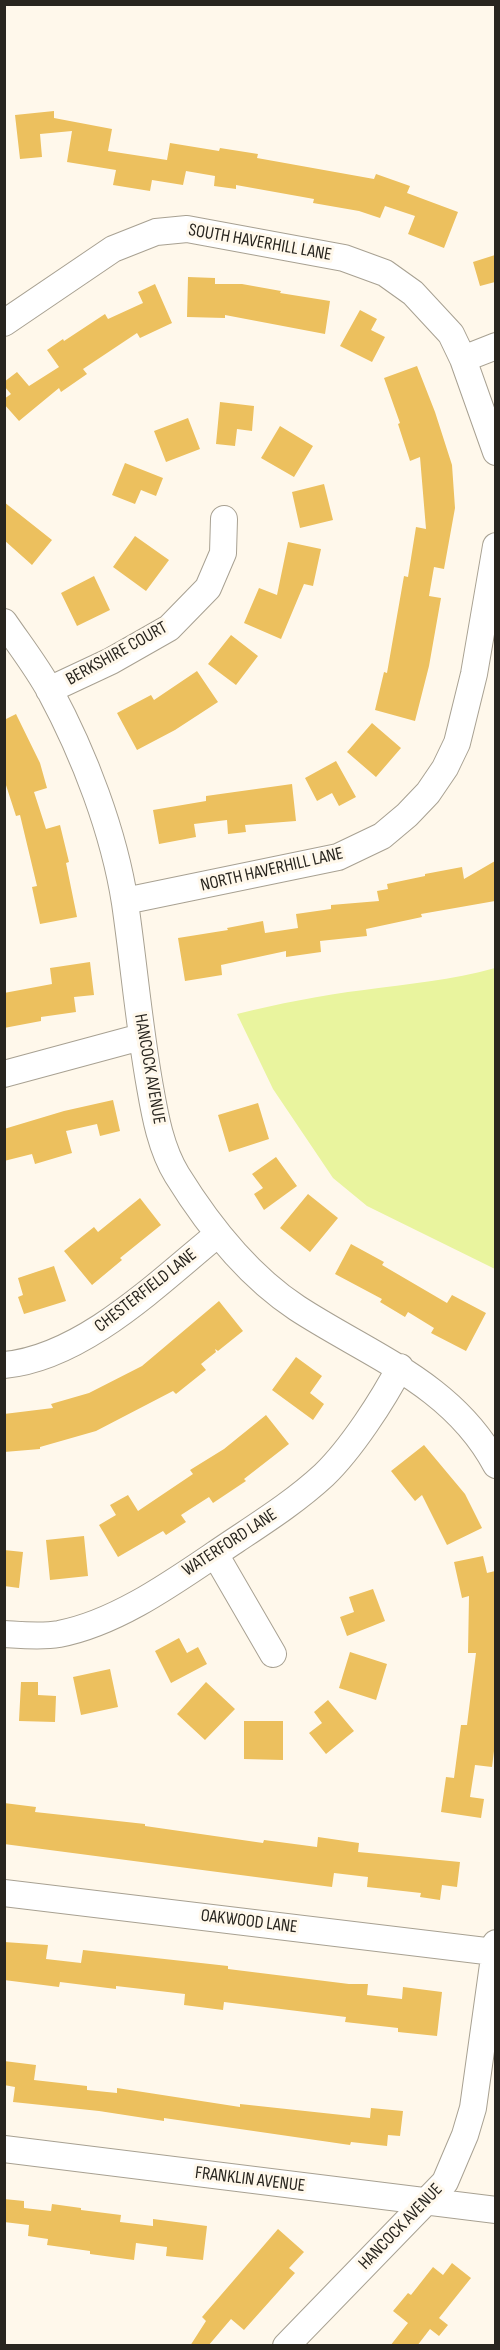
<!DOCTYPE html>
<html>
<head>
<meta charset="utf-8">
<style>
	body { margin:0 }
	#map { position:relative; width:500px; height:2350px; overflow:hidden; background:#fff8eb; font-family:"Sofia Sans Condensed",sans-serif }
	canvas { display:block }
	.frame { position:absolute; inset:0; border:6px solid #28251f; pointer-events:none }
</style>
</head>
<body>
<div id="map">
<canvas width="500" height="2350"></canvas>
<div class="frame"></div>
</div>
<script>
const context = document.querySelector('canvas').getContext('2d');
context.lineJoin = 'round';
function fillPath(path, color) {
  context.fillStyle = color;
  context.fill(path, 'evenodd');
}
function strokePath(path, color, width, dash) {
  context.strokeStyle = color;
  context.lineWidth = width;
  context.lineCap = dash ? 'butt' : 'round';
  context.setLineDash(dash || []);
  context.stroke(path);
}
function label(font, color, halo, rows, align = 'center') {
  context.font = font + ' "Sofia Sans Condensed",sans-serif';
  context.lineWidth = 6;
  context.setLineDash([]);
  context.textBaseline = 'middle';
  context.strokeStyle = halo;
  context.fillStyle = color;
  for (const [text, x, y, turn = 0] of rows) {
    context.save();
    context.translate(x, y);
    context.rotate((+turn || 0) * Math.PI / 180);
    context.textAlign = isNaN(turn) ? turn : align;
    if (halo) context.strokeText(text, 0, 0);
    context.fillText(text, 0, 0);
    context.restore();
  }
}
fillPath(new Path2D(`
	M495 968H496L495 1269 367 1206 333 1178 273 1089 237 1014C278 1004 321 995 364 990 408 984 452 980 495 968Z`), '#e9f49e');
fillPath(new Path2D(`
	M54 111V118L112 129 108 151 167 160 170 143 219 151 220 148 258 154 257 158 374 179 376 174 410 186 407 193 458 212 444 248 408 234 415 216 385 206 380 218 359 211 313 203 314 199 236 185V189L214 186 215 176 186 171 183 185 152 180 150 191 113 185 116 170 67 162 72 131 40 134 42 157 20 159 15 115Z
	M495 255V282L480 286 473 262Z
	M188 277 215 278V284H242L281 291 280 293 330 301 325 334 225 315V318L187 317Z
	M155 284 172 323 140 338 137 333 83 369 87 374 61 392 59 388 19 421 4 404V399L11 394 4 386V382L17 372 29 386 59 367 47 350 63 339 64 341 105 314 108 319 143 303 138 292Z
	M360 310 377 319 371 330 385 337 372 362 340 346Z
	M417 366 435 412 452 465 455 508 444 569 434 567 429 596 441 598 429 666 415 721 375 710 384 672 387 673 404 576 408 577 416 527 426 529 420 457 410 461 398 424 400 423 384 378Z
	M220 402 254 406 252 431 237 429 235 446 216 444Z
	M188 418 200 449 166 462 154 431Z
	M280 426 313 446 294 477 261 458Z
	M125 463 163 478 156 496 141 490 135 504 112 495Z
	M324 484 333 520 300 528 292 492Z
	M4 502 52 540 32 565 4 540Z
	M135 536 169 560 146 591 113 567Z
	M288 542 321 549 313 586 304 584 281 639 244 623 259 588 277 595Z
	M94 576 110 610 77 626 61 593Z
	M231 635 258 656 236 685 208 664Z
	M197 671 218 702 175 730 137 750 117 713 151 695 154 700Z
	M16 714 40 763 47 788 34 792 46 829 60 825 69 862 66 863 77 917 40 924 32 887 37 886 20 815 16 816 4 779V720Z
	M372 723 401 748 376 777 347 752Z
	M336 761 356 797 339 806 332 793 317 801 305 778Z
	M292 784 296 821 245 825 246 832 228 834 227 820 194 824 196 837 159 844 153 810 206 801V796Z
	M495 861V901L421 914 422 917 366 929 367 936 320 941 321 952 286 957V951L221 965 222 975 185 981 178 938 228 930 227 928 263 921 265 933 298 928 296 914 331 909V905L379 901 377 891 388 889 387 884 425 876V874L462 867 464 879Z
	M90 962 94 995 74 997 76 1012 41 1017V1021L4 1028V993L52 984 50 968Z
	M113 1100 120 1131 100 1136 97 1124 66 1131 72 1153 35 1164 32 1154 4 1161V1129L64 1111Z
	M258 1103 269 1139 229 1152 218 1115Z
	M276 1157 297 1186 264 1210 254 1194 263 1188 252 1174Z
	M308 1194 338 1218 310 1252 280 1228Z
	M140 1198 161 1225 120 1258 122 1260 92 1285 64 1251 94 1227 98 1232Z
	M351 1244 384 1262 382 1265 447 1303 452 1295 486 1313 466 1351 431 1333 434 1328 408 1312 405 1317 380 1302 382 1299 335 1274Z
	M54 1266 66 1301 24 1314 18 1297 23 1295 18 1278Z
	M219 1301 243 1331 218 1351 215 1349 216 1352 201 1364 206 1370 176 1394 173 1391 96 1431 40 1447V1449L4 1452V1414L53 1408 51 1404 89 1393 142 1366Z
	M296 1357 322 1376 310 1393 324 1404 313 1420 272 1390Z
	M266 1415 289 1444 244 1479 246 1481 213 1503 209 1497 181 1515 186 1522 166 1535 163 1531 118 1557 99 1525 116 1515 110 1505 128 1495 138 1511 193 1474 190 1470 224 1449Z
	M424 1445 465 1494 482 1528 447 1545 422 1495 415 1501 391 1471Z
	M84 1536 88 1576 50 1580 46 1540Z
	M4 1550 23 1552 19 1588 4 1586Z
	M483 1556 487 1573 495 1571V1743L492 1767 475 1765 470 1797 484 1799 481 1818 441 1812 446 1777 454 1778 461 1725H467L476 1653H468L469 1596 462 1598 454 1562Z
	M373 1589 385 1621 347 1636 340 1617 354 1612 349 1597Z
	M179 1638 187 1653 198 1647 207 1664 171 1683 155 1651Z
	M350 1652 387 1664 376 1700 339 1688Z
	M110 1669 118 1707 81 1715 73 1677Z
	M21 1682H38V1695L56 1696 55 1722 19 1721Z
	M206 1682 235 1709 205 1740 177 1714Z
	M328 1700 354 1731 326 1754 309 1733 322 1723 314 1712Z
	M244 1721H283V1760L244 1759Z
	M4 1803 36 1807 35 1812 145 1824V1826L263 1843 264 1840 317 1847 318 1837 359 1843 358 1852 460 1862 457 1887 442 1885 440 1900 420 1897 421 1893 367 1887 368 1877 334 1873 332 1887 4 1844Z
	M4 1942 48 1945 46 1959 81 1963 83 1950 228 1966V1969L349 1984H368L367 1995 402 1999 403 1987 442 1992 437 2036 398 2032V2028L345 2022 346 2017 224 2002 223 2010 184 2005 185 1994 116 1986V1989L60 1982 59 1987 4 1980Z
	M4 2061 36 2065 34 2080 87 2086V2090L117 2093V2088L240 2107V2104L370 2118 371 2108 403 2111 400 2136 388 2135 387 2146 351 2142 350 2145 164 2118V2121L99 2111 13 2102 15 2087 4 2085Z
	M4 2199 24 2201V2208L51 2211 52 2204 81 2208V2210L121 2215 120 2222 153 2226V2219L207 2226 203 2260 166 2256 167 2247 136 2243 134 2260 90 2254V2251L47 2245 48 2239 28 2236 29 2225 4 2222Z
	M278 2229 304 2252 289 2268 295 2273 244 2330 231 2319 208 2346H190L206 2321 202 2317Z
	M452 2263 471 2278 439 2318 448 2325 439 2336 430 2329 417 2346H390L408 2323 393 2311 408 2293 411 2295 433 2267 443 2275Z`), '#ecc05e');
const minor = new Path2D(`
	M4 323 113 249 156 232 187 229 344 258 385 273 413 293 451 334 463 359 496 452
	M463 359 496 346
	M4 622C19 644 37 667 50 691 84 754 114 832 125 903 134 965 139 1026 150 1087 155 1116 161 1149 177 1175 208 1225 247 1275 297 1308 369 1355 453 1384 496 1465
	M49 690 111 661 169 628 208 588 223 553 224 519
	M125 901 338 857 382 836 407 815 428 793 445 768 457 743 474 674 496 546
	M4 1074 141 1037
	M4 1365C83 1358 159 1282 218 1234
	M215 1554 273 1654
	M4 1634C22 1635 41 1637 59 1634 122 1622 183 1575 236 1540 266 1520 297 1500 324 1475 351 1449 383 1400 400 1367
	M4 1893 494 1952
	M4 2149 496 2210
	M286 2346 445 2182 465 2135 473 2108 496 1943`);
strokePath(minor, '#a8a192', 28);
strokePath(minor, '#fff', 26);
label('18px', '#28251f', '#fff8eb', [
	["SOUTH HAVERHILL LANE",260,243,10],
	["BERKSHIRE COURT",117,654,-29],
	["NORTH HAVERHILL LANE",272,870,-13],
	["HANCOCK AVENUE",149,1069,80],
	["CHESTERFIELD LANE",146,1291,-38],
	["WATERFORD LANE",230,1543,-33],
	["OAKWOOD LANE",249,1922,7],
	["FRANKLIN AVENUE",250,2180,7],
	["HANCOCK AVENUE",401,2227,-46]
]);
</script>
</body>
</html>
